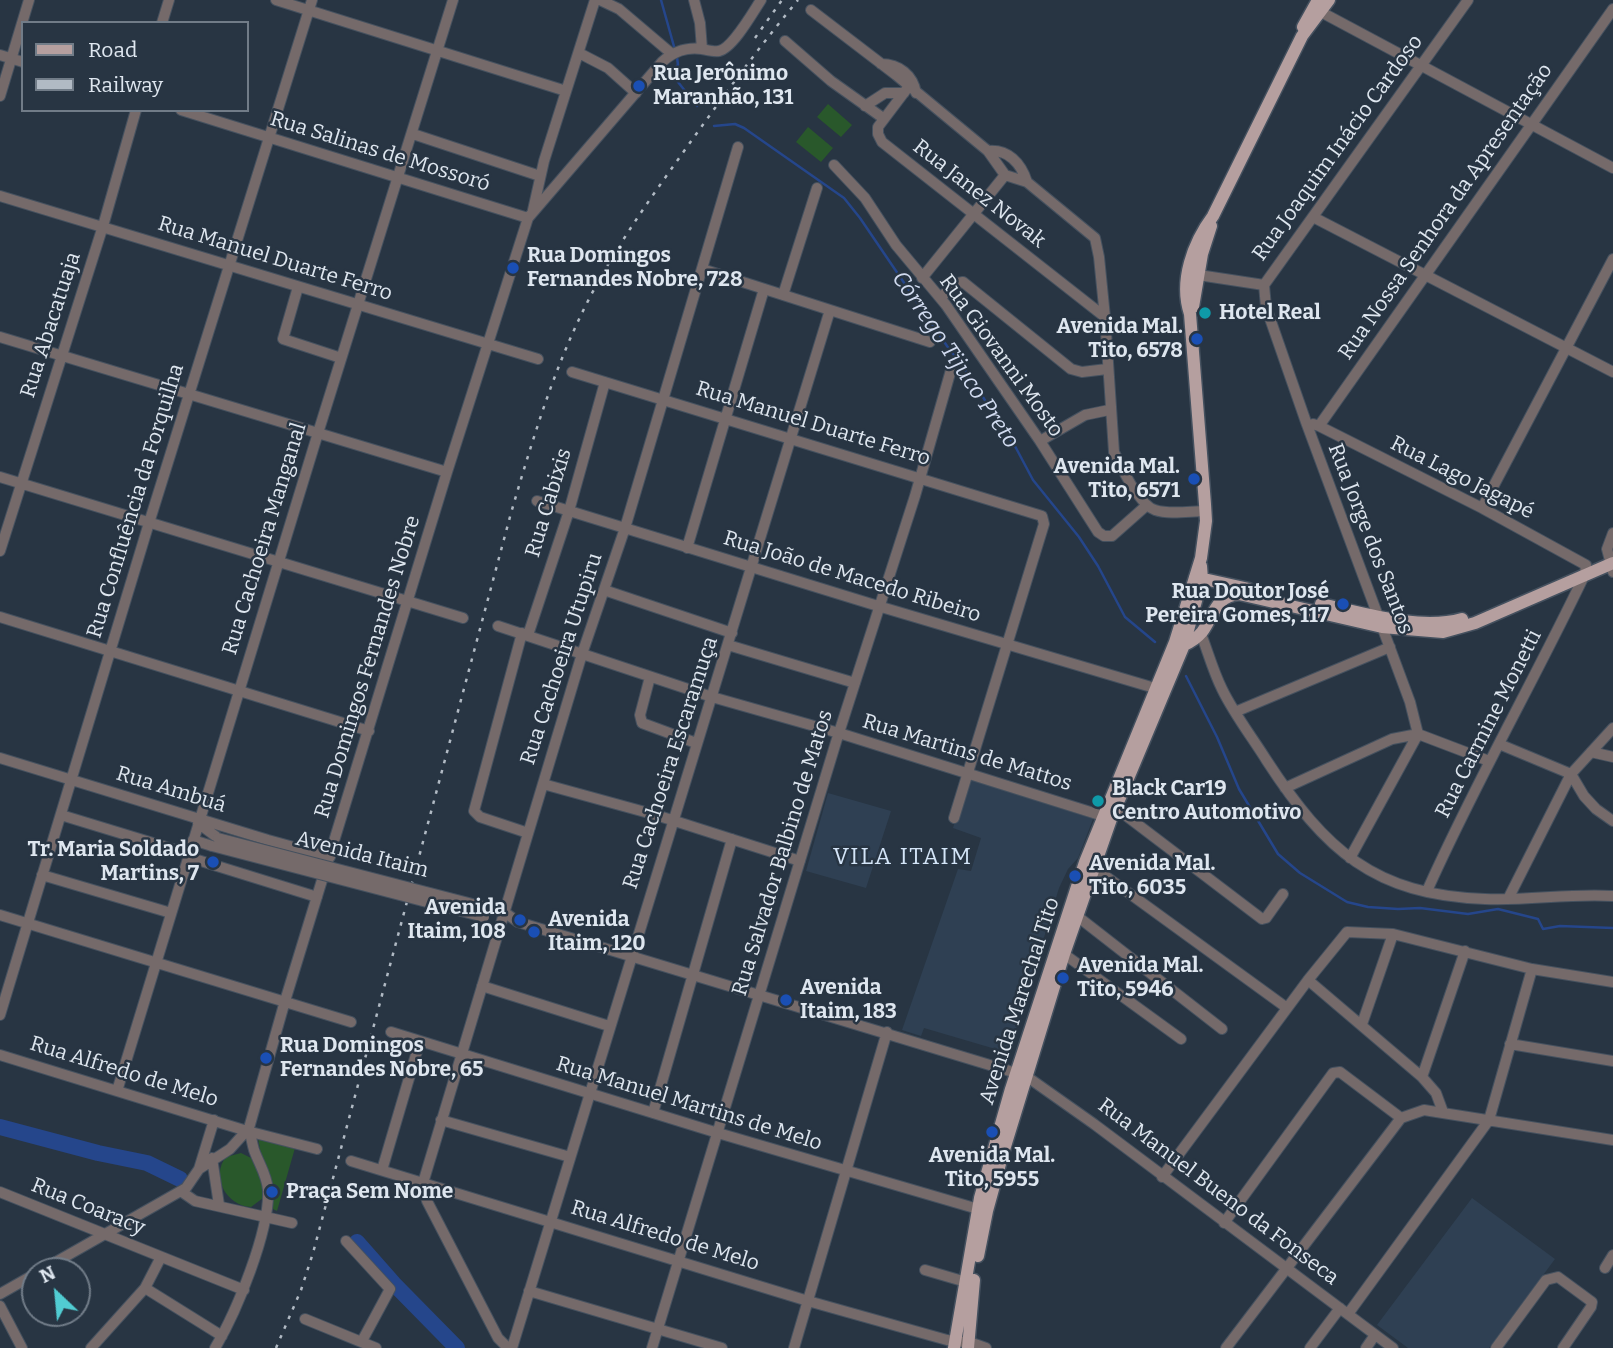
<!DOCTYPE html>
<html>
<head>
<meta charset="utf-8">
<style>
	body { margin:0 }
	#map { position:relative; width:1613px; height:1348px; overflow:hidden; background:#283543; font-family:Bitter,serif }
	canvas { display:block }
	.legend { position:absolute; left:21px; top:21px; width:228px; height:91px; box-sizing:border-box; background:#283543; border:2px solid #717c88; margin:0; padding:9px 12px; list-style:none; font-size:21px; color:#dee6ef }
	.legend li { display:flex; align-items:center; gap:14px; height:35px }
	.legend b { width:35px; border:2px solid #717c88 }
	.north { position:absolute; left:21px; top:1257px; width:70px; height:70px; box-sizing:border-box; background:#283543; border:2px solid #717c88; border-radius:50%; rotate:334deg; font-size:19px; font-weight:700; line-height:28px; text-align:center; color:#dee6ef }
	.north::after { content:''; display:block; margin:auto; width:24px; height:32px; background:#51ccd2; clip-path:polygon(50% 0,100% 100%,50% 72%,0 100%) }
</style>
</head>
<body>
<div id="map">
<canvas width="1613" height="1348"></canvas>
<ul class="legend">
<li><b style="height:9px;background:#b59f9f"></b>Road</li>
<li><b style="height:9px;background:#b1bac4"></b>Railway</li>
</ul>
<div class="north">N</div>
</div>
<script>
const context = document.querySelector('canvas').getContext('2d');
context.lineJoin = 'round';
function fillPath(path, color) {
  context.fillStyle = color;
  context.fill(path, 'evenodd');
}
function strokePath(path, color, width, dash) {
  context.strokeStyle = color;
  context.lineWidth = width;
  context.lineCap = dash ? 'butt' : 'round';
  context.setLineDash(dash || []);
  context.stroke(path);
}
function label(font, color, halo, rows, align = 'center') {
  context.font = font + ' Bitter,serif';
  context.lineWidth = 5;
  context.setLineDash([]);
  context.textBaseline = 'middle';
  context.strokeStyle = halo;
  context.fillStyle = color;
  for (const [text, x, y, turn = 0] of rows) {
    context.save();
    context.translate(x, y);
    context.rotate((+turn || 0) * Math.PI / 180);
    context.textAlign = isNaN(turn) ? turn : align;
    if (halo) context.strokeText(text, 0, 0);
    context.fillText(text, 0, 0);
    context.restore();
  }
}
fillPath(new Path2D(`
	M968 779 1093 819 1078 858 1068 869 1059 888 1009 1053 924 1028 921 1036 902 1030 958 869 971 871 981 838 953 828Z
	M828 793 891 811 866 888 806 871Z
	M1472 1198 1555 1259 1489 1348H1408L1377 1325Z`), '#2f4053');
fillPath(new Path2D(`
	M828 104 852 125 841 137 817 117Z
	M808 127 833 148 821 162 796 142Z
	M258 1138 295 1148 277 1211 273 1209 270 1176 261 1155Z
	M241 1153 251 1158 259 1173 263 1187V1198L251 1207C227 1206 210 1177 226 1157Z`), '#29582b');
strokePath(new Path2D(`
	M661 0 675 50
	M677 57 678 65 673 70 674 77 697 106
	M714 126 735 124 744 128 844 198 860 218 947 346 964 368 1016 448 1033 480 1079 537 1098 566 1125 617 1155 642
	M1186 676 1217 737 1239 789 1278 854 1300 873 1347 902 1368 907 1398 909 1420 908 1468 914 1498 909 1538 919 1543 929 1560 926 1613 928`), '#25468b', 2.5);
strokePath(new Path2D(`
	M0 1127 98 1153 147 1163 180 1179
	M357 1242 394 1284 457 1348`), '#25468b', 16);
const minor = new Path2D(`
	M276 0 566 91
	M600 0 619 9 672 54
	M694 0 700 23 702 49
	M1468 0 1264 285 1266 307 1306 422 1410 702 1418 734 1489 761
	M811 10 896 75 988 151 1005 175 1027 182 1095 238 1099 257 1105 317 1114 452C1121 467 1139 505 1155 510 1170 515 1190 511 1206 511
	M1321 12 1613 168
	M162 23 169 0
	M785 41 831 81 883 118
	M579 53 608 68 636 93
	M0 55 23 62
	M881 64C899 64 913 75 916 93
	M909 86 878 127V134L882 142 1105 317
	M0 96 29 0
	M865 106 885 93H904
	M181 110 528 218
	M413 134 540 176
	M988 151C1008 149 1021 163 1027 182
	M834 165 865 198 896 245 946 305 1040 441 1098 532 1104 536H1112L1147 505
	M0 196 538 359
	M533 210 544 161 595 0
	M1313 217 1613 372
	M702 269 930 342
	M1192 274 1264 285
	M922 278 1005 175
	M298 287 283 339 341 358
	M783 295 817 188
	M941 298 953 284 963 282 1071 369 1082 372 1107 369
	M0 337 447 472
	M572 372 1042 516 1044 524 954 818
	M1313 424 1319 426 1613 9
	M1319 426 1482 508 1586 565 1585 574C1534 681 1475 783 1427 891
	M1040 441 1085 415 1109 410
	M0 477 463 618
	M537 501 878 606 1158 689
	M1482 508 1613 259
	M1613 533 1607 549 1613 572
	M687 548 764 289
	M0 551 103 226 136 110
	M604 590 732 633
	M0 617 369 731
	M498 626 712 697 839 733 1103 816
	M522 633 474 811 480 817 528 833
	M1201 634C1208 652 1213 671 1222 689 1234 714 1252 737 1267 761 1325 850 1374 895 1485 899 1528 901 1570 893 1613 896
	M528 635 569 511 605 382
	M728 645 855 683
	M650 677 640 715 642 723 696 743
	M1235 712 1390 647
	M1499 744 1571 774 1584 796 1596 809 1613 821
	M1591 752 1613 757
	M0 758 268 840 330 857
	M543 784 656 815 800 861
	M1285 788 1392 739 1418 734
	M1116 808 1262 919 1266 918 1283 894
	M61 815 189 854
	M198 823 218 838
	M193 840 212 846
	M188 857 317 897
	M1350 858 1418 734
	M1093 867 1287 1008
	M42 875 171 913
	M1508 899 1571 774 1613 728
	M488 908 504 912 518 922 1026 1076 1094 1124 1393 1348
	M0 915 351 1022
	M1077 916 1222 1029
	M1064 954 1181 1039
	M1308 980 1422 1077 1436 1093 1443 1112
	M482 986 609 1026
	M0 1015 149 523 312 0
	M1362 1024 1393 934
	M391 1032 718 1133 978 1209
	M1510 1044 1613 1061
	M0 1055 247 1131 317 1149
	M1422 1077 1465 951
	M117 1091 318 433 453 0
	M653 1113 732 839
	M441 1120 570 1157
	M212 1158 219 1205
	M351 1161 808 1301 947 1340 972 1343 986 1348
	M199 1169 230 1149 249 1128 285 1001 447 472 528 218 662 62C674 51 686 47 702 49 707 50 714 52 719 51 733 48 753 12 761 0
	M382 1170 420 1041
	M1162 1177 1308 980 1347 932 1393 934 1532 969 1613 982
	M0 1192 244 1290
	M182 1192 195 1201 292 1223
	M1224 1223 1333 1073 1340 1072 1401 1118
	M346 1241 390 1289 362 1341
	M1605 1268 1613 1255
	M925 1270 966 1282
	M40 1271 186 1188 199 1169 214 1120
	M145 1288 222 1336
	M529 1291 722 1348
	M0 1294 35 1274
	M0 1306 22 1348
	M1348 1314 1489 1120 1532 969
	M305 1319 376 1348
	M91 1348 145 1288 161 1257
	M215 1348C236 1313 270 1231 268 1190 267 1175 259 1164 254 1150 252 1143 251 1136 249 1129
	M508 1348 498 1338 427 1201 423 1183 582 654 625 528 738 147
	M512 1348C616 1001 726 656 830 310
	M652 1348 836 742 915 496 951 370
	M794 1348 887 1032
	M1226 1348 1401 1118 1424 1110 1613 1140
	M1310 1348 1340 1308
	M1366 1348 1375 1335
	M1496 1348 1546 1280 1558 1277 1592 1302 1591 1307 1563 1348`);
const major = new Path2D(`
	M1303 27 1318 0
	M1193 307 1202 254 1211 226
	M1195 577 1249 589
	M1321 604C1363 613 1420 631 1462 619
	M1184 645C1191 642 1197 638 1202 632 1214 616 1215 596 1239 594L1382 627 1443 632 1475 623 1613 563
	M978 1256 987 1211 1003 1153 1064 954 1111 819 1184 645 1202 579 1201 566
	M954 1348 980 1198 1011 1089 1085 862 1175 642 1201 558 1206 521 1205 504 1190 314C1179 281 1193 243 1213 216L1302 36 1329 0
	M968 1348 974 1280`);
strokePath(minor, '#45515f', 12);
strokePath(major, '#45515f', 15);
strokePath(minor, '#756a6a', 10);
strokePath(major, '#b59f9f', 12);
strokePath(new Path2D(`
	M755 38 782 0
	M276 1348 301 1290 313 1253 511 513C531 445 551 377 582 313 608 259 642 210 677 161 716 106 755 52 798 0`), '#b1bac4', 2.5, [3.5, 7]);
const minorBridge = new Path2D(`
	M218 838 488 908
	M212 846 484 917`);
strokePath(minorBridge, '#45515f', 12, []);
strokePath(minorBridge, '#756a6a', 10);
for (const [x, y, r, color] of [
	[639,86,7,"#1a4fb4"],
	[513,268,7,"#1a4fb4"],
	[1205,313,7,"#0f9aa8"],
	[1197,339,7,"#1a4fb4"],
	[1194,479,7,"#1a4fb4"],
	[1343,604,7,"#1a4fb4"],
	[1098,801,7,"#0f9aa8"],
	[213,862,7,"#1a4fb4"],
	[1075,876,7,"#1a4fb4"],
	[520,920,7,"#1a4fb4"],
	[534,932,7,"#1a4fb4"],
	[1063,978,7,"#1a4fb4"],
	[786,1000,7,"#1a4fb4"],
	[266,1058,7,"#1a4fb4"],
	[992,1132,7,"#1a4fb4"],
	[272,1192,7,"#1a4fb4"]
]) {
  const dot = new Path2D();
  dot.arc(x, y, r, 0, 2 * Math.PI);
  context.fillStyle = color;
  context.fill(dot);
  strokePath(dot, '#283543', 2.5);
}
label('bold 21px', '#dee6ef', '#283543', [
	["Rua Jerônimo",653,74],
	["Maranhão, 131",653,98],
	["Rua Domingos",527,256],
	["Fernandes Nobre, 728",527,280],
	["Hotel Real",1219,313],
	["Avenida Mal.",1183,327,"right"],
	["Tito, 6578",1183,351,"right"],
	["Avenida Mal.",1180,467,"right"],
	["Tito, 6571",1180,491,"right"],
	["Rua Doutor José",1329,592,"right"],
	["Pereira Gomes, 117",1329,616,"right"],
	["Black Car19",1112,789],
	["Centro Automotivo",1112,813],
	["Tr. Maria Soldado",199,850,"right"],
	["Martins, 7",199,874,"right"],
	["Avenida Mal.",1089,864],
	["Tito, 6035",1089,888],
	["Avenida",506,908,"right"],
	["Itaim, 108",506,932,"right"],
	["Avenida",548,920],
	["Itaim, 120",548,944],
	["Avenida Mal.",1077,966],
	["Tito, 5946",1077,990],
	["Avenida",800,988],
	["Itaim, 183",800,1012],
	["Rua Domingos",280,1046],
	["Fernandes Nobre, 65",280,1070],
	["Avenida Mal.",992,1156,"center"],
	["Tito, 5955",992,1180,"center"],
	["Praça Sem Nome",286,1192]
], 'left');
label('21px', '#dee6ef', '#283543', [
	["Rua Joaquim Inácio Cardoso",1338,148,-54],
	["Rua Salinas de Mossoró",380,152,17],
	["Rua Janez Novak",979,194,38],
	["Rua Nossa Senhora da Apresentação",1446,212,-55],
	["Rua Manuel Duarte Ferro",275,259,17],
	["Rua Abacatuaja",51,325,-72],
	["Rua Giovanni Mosto",1001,356,54],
	["Rua Manuel Duarte Ferro",813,424,17],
	["Rua Lago Jagapé",1462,478,27],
	["Rua Confluência da Forquilha",136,501,-73],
	["Rua Cabixis",549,503,-73],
	["Rua Cachoeira Manganal",265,539,-73],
	["Rua Jorge dos Santos",1370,539,69],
	["Rua João de Macedo Ribeiro",852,577,17],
	["Rua Cachoeira Utupiru",562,659,-72],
	["Rua Domingos Fernandes Nobre",368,667,-73],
	["Rua Carmine Monetti",1489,724,-63],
	["Rua Martins de Mattos",967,753,17],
	["Rua Cachoeira Escaramuça",671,763,-72],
	["Rua Ambuá",171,790,17],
	["Rua Salvador Balbino de Matos",783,853,-73],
	["Avenida Itaim",362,855,14],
	["Avenida Marechal Tito",1020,1001,-72],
	["Rua Alfredo de Melo",124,1072,17],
	["Rua Manuel Martins de Melo",689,1104,17],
	["Rua Manuel Bueno da Fonseca",1218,1192,37],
	["Rua Coaracy",88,1207,22],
	["Rua Alfredo de Melo",665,1236,17]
]);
label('italic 23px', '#d1dbf0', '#283543', [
	["Córrego Tijuco Preto",955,360,56]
]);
context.letterSpacing = '2px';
label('23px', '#d4e5f8', '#283543', [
	["VILA ITAIM",903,858]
]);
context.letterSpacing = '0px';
</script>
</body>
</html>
